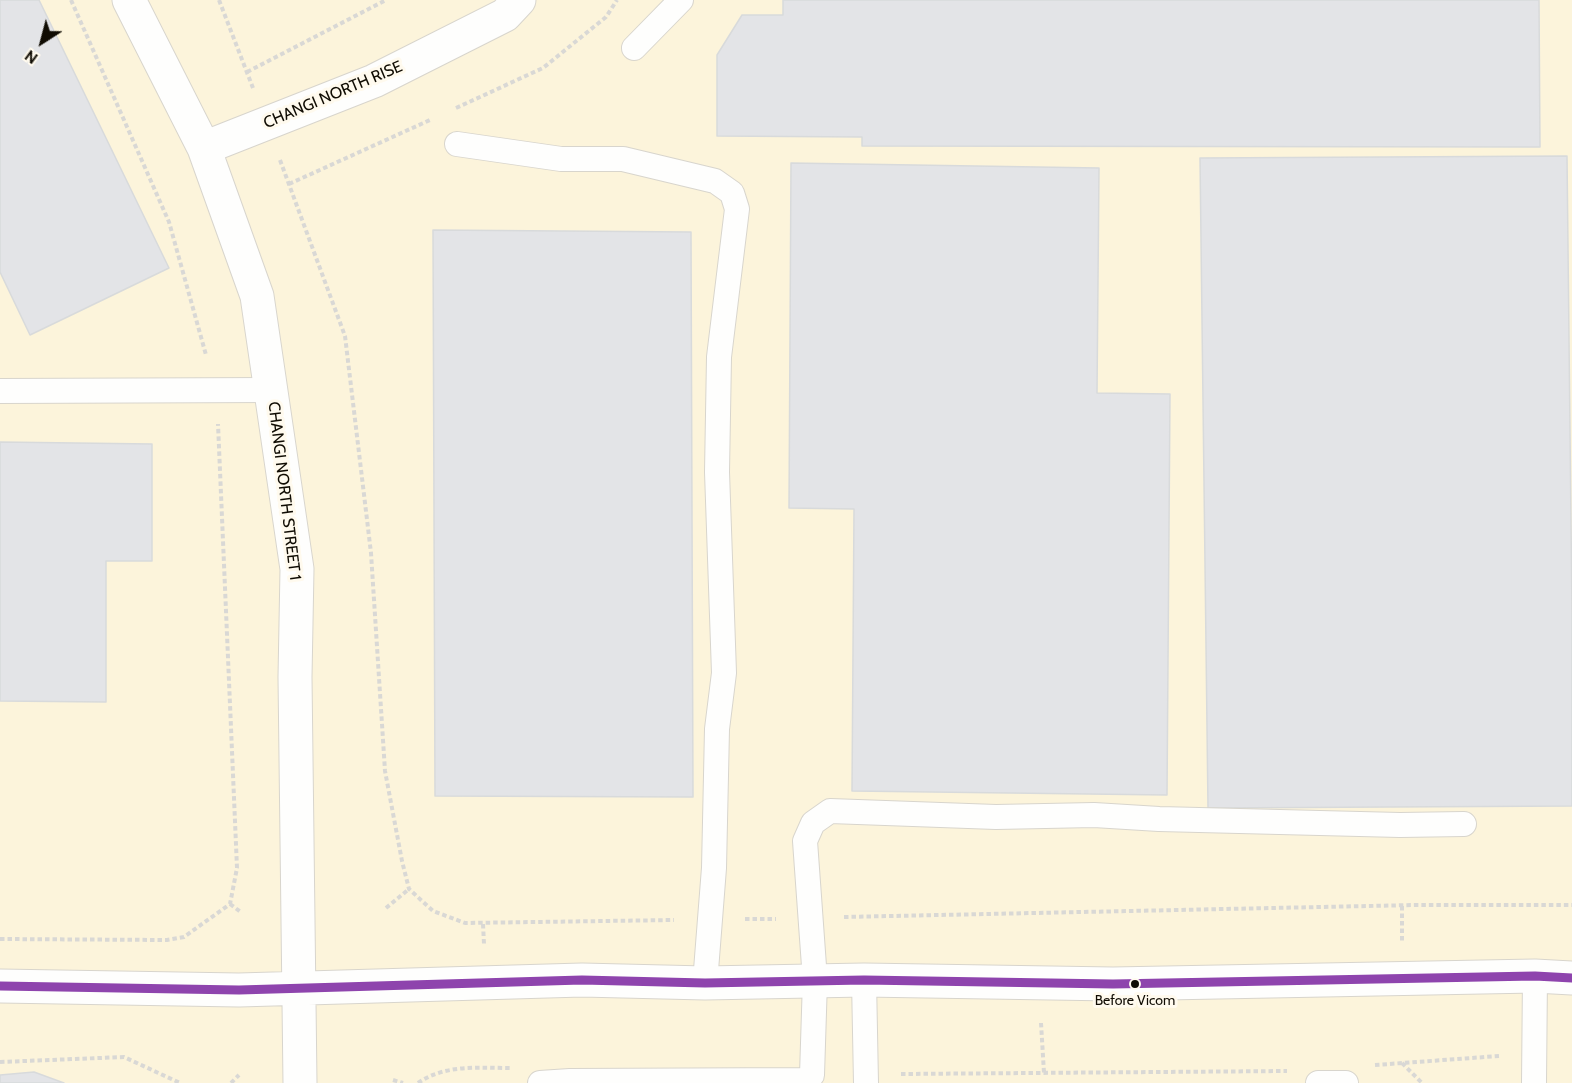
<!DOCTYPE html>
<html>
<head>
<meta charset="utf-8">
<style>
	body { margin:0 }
	#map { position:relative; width:1572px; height:1083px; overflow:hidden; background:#fbf9f2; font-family:Cabin,sans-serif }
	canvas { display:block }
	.north { position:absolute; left:12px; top:12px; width:60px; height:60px; -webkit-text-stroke:4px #fffaee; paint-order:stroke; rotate:216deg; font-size:16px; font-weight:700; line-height:24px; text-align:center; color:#100c03 }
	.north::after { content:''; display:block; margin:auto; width:21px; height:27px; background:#100c03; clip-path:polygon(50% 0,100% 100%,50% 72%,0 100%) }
</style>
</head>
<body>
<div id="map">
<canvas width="1572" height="1083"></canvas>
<div class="north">N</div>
</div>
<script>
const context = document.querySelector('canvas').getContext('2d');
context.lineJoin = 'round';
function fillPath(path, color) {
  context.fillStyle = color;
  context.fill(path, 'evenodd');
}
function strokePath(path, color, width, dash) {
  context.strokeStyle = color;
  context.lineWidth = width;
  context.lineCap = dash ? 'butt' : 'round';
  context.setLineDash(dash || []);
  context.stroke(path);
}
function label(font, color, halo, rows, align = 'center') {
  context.font = font + ' Cabin,sans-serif';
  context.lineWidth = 6;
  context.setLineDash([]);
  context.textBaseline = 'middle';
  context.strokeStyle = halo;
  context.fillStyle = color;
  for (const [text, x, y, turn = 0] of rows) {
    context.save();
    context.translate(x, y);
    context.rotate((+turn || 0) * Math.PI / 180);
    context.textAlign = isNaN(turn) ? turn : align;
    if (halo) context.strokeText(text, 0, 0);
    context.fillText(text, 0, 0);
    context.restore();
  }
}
fillPath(new Path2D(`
	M0 0H1572V1083H0Z`), '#fcf4db');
const building = new Path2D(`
	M0 0H39L169 268 30 335 0 272Z
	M783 0H1539L1540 147 862 146V137L717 136V55L742 15H783Z
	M1567 156 1572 614V806L1208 808 1200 158Z
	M791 163 1099 168 1097 393 1170 394 1167 795 852 791 854 509 789 508Z
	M433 230 691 232 693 797 435 796Z
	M0 442 152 444V561H106V702L0 701Z
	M34 1072 64 1083H0V1075Z`);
fillPath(building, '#e3e4e7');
strokePath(building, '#d8dadb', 1.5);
const lane = new Path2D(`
	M634 48 681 0
	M457 144 561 159H623L715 181 732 193 737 209 719 357 717 472 724 673 717 729 714 868 705 983
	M0 391 271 390
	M864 980 866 1083
	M540 1083 570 1081 806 1080 812 1075 815 980 805 841 813 823 830 811 996 817 1094 815 1159 819 1400 825 1464 824
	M1318 1083H1346
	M1534 1083 1535 976`);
const street = new Path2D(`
	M129 0 204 148 257 296 297 569 295 677 300 1083
	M204 148 374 81 505 15 519 0
	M0 986 239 990 582 980 705 983 864 980 1113 984 1535 976 1572 978`);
strokePath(lane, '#d8d5cd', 26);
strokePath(street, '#d8d5cd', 35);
strokePath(new Path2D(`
	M71 0 169 222 206 355
	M219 0 253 88
	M247 72 386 0
	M456 108 543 68 606 17 617 0
	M280 160 345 336 371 553 385 771 402 861 409 889 433 911 465 923 674 920
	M289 184 430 120
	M230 904 242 913
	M1402 906V941
	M386 908 409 889
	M844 917 1415 905H1572
	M745 919H776
	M483 924 484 944
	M0 939 167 940 184 937 230 904 237 868 218 424
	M1041 1023 1044 1073
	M0 1062 124 1057 180 1083
	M1402 1063 1422 1083
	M1375 1065 1499 1056
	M901 1074 1287 1071
	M393 1080 403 1083
	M231 1083 239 1075
	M418 1083C445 1064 479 1068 511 1068`), '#d9d8d5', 4, [4.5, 3]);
strokePath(lane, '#fefefd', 24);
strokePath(street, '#fefefd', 33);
strokePath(new Path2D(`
	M0 986 239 990 582 980 705 983 864 980 1113 984 1535 976 1572 978`), '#8e44ad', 9);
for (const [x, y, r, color] of [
	[1135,984,5,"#100c03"]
]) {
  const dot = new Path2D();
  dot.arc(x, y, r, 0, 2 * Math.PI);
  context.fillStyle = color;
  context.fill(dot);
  strokePath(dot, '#fffaee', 2);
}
label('14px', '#100c03', '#fffaee', [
	["Before Vicom",1135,1001]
]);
label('16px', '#100c03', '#fffaee', [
	["CHANGI NORTH RISE",333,95,-23],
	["CHANGI NORTH STREET 1",284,491,83]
]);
</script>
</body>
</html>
